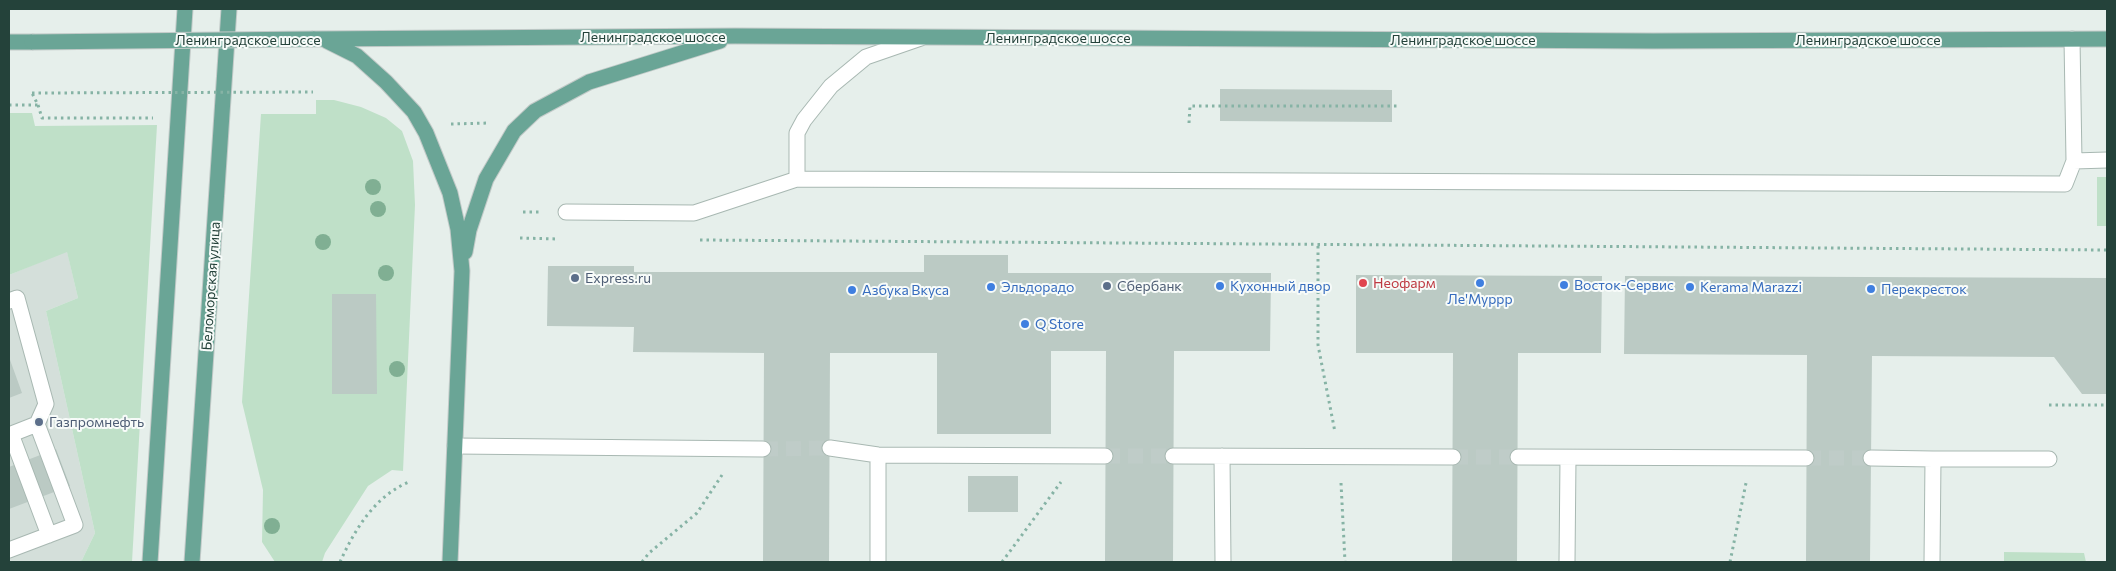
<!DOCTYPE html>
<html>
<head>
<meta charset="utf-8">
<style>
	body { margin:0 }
	#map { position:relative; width:2116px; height:571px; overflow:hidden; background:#e6efeb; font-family:Commissioner,sans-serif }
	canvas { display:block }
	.frame { position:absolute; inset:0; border:10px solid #24423a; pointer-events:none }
</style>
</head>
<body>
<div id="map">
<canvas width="2116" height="571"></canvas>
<div class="frame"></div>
</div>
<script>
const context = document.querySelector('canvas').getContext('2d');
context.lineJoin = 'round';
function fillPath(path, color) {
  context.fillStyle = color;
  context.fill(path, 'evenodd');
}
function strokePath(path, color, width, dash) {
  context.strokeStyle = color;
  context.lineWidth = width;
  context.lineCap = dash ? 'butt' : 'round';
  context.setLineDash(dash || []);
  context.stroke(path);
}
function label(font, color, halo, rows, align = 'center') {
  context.font = font + ' Commissioner,sans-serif';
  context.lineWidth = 4;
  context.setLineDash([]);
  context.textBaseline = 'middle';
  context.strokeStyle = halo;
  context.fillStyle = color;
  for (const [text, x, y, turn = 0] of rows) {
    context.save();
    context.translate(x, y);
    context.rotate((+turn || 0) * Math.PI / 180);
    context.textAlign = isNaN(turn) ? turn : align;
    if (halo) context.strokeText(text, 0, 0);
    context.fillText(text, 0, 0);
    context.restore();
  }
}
fillPath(new Path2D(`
	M67 251 78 298 46 311 95 533 82 560 77 562H9V275Z`), '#d4dfda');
fillPath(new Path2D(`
	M316 100H334L361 107 386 118 402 131 413 161 415 205 403 471 392 470 368 486 325 553 322 562H275L262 542 263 490 242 402 261 114H316Z
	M9 113H32L35 126 157 125 132 562H77L82 560 95 533 46 311 78 298 67 252 9 275Z
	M2097 177H2107V226H2097Z
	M2004 552 2084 553 2086 562H2004Z`), '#bfe0c8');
fillPath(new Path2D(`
	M1220 89 1392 90V122L1220 121Z
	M924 255H1008V273H1271L1270 351H1174L1173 562H1105L1106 351H1051V434H937V353H830L829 562H763L764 353 633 352 634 327 547 326 548 266H634V272H924Z
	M1356 275 1602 276 1601 353H1518L1517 562H1452L1453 353H1356Z
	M1625 276 2107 278V394H2082L2054 357 1872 356 1870 562H1806L1807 355 1624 354Z
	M332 294H376L377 394H332Z
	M9 357 22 393 9 398Z
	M56 449 70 486 9 509V467Z
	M968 476H1018V512H968Z`), '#bbcac4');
strokePath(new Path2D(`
	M763 449 830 448
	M1105 456H1173
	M1453 457H1518
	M1806 458H1871`), '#bfccc8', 15, [15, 8]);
const minor = new Path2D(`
	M2074 161 2107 160
	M797 179V133L804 120 831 86 866 57 921 38
	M566 212 694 213 797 179 2065 184 2074 161 2072 39
	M9 301 17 298 46 404 37 424 9 435
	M11 434 49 535
	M455 446 763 449
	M830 448 878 455 1105 456
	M1173 456 1453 457
	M1222 456 1223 562
	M1518 457 1806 458
	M1871 458 1933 459 1932 562
	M1933 459H2049
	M9 550 75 525 37 424
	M878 562V455
	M1567 562 1568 458`);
const major = new Path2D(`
	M313 39 735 36 1653 41 2107 39
	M327 41 357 56 386 82 414 112 426 133 450 193 458 229 462 271 450 562
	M9 42H32
	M465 252 469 230 486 179 514 131 535 111 589 82 720 41
	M150 562 185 9
	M192 562 229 9`);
strokePath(minor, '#a8b8b2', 17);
strokePath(major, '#c2cac8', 17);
strokePath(new Path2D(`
	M9 105H38L32 93
	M38 105 42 118H153
	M1189 123 1190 106H1400
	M451 124 489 123
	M523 212H542
	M520 238 559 239
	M700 240 2107 250
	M1318 246V345L1335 432
	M2049 405H2107
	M1341 483 1345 562
	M340 562C355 529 375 496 409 482
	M642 562 649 553 697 513 722 475
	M1002 562 1061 482
	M1730 562 1746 483`), '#86b3a5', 3, [2.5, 4]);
strokePath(minor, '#fff', 15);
strokePath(major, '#6aa596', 15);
const majorBridge = new Path2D(`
	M32 42 313 39`);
strokePath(majorBridge, '#c2cac8', 17, []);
strokePath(new Path2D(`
	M32 93 313 92`), '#86b3a5', 3, [2.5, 4]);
strokePath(majorBridge, '#6aa596', 15);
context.fillStyle = '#80af93';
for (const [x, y] of [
	[373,187],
	[378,209],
	[323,242],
	[386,273],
	[397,369],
	[272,526]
]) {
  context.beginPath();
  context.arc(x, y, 8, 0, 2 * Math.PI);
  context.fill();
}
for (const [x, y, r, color] of [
	[575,278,5,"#5c6f8a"],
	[1363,283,5,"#e0444e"],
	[1480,283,5,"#3f7fe0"],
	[1564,285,5,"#3f7fe0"],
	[1107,286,5,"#5c6f8a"],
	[1220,286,5,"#3f7fe0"],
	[991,287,5,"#3f7fe0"],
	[1690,287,5,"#3f7fe0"],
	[1871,289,5,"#3f7fe0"],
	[852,290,5,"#3f7fe0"],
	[1025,324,5,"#3f7fe0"],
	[39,422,5,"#5c6f8a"]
]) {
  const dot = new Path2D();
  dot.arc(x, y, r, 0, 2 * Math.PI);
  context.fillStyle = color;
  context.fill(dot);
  strokePath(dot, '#f7fbf9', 2);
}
label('14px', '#24423a', '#f7fbf9', [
	["Ленинградское шоссе",653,37],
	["Ленинградское шоссе",1058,38],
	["Ленинградское шоссе",248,40],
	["Ленинградское шоссе",1463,40],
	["Ленинградское шоссе",1868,40],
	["Беломорская улица",211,286,-86]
]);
label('14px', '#4e5e75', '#f7fbf9', [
	["Express.ru",585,278],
	["Сбербанк",1117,286],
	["Газпромнефть",49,422]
], 'left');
label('14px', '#be3a42', '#f7fbf9', [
	["Неофарм",1373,283]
], 'left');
label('14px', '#366cbe', '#f7fbf9', [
	["Восток-Сервис",1574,285],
	["Кухонный двор",1230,286],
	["Эльдорадо",1001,287],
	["Kerama Marazzi",1700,287],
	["Перекресток",1881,289],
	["Азбука Вкуса",862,290],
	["Ле'Муррр",1480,299,"center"],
	["Q Store",1035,324]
], 'left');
</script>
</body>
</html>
